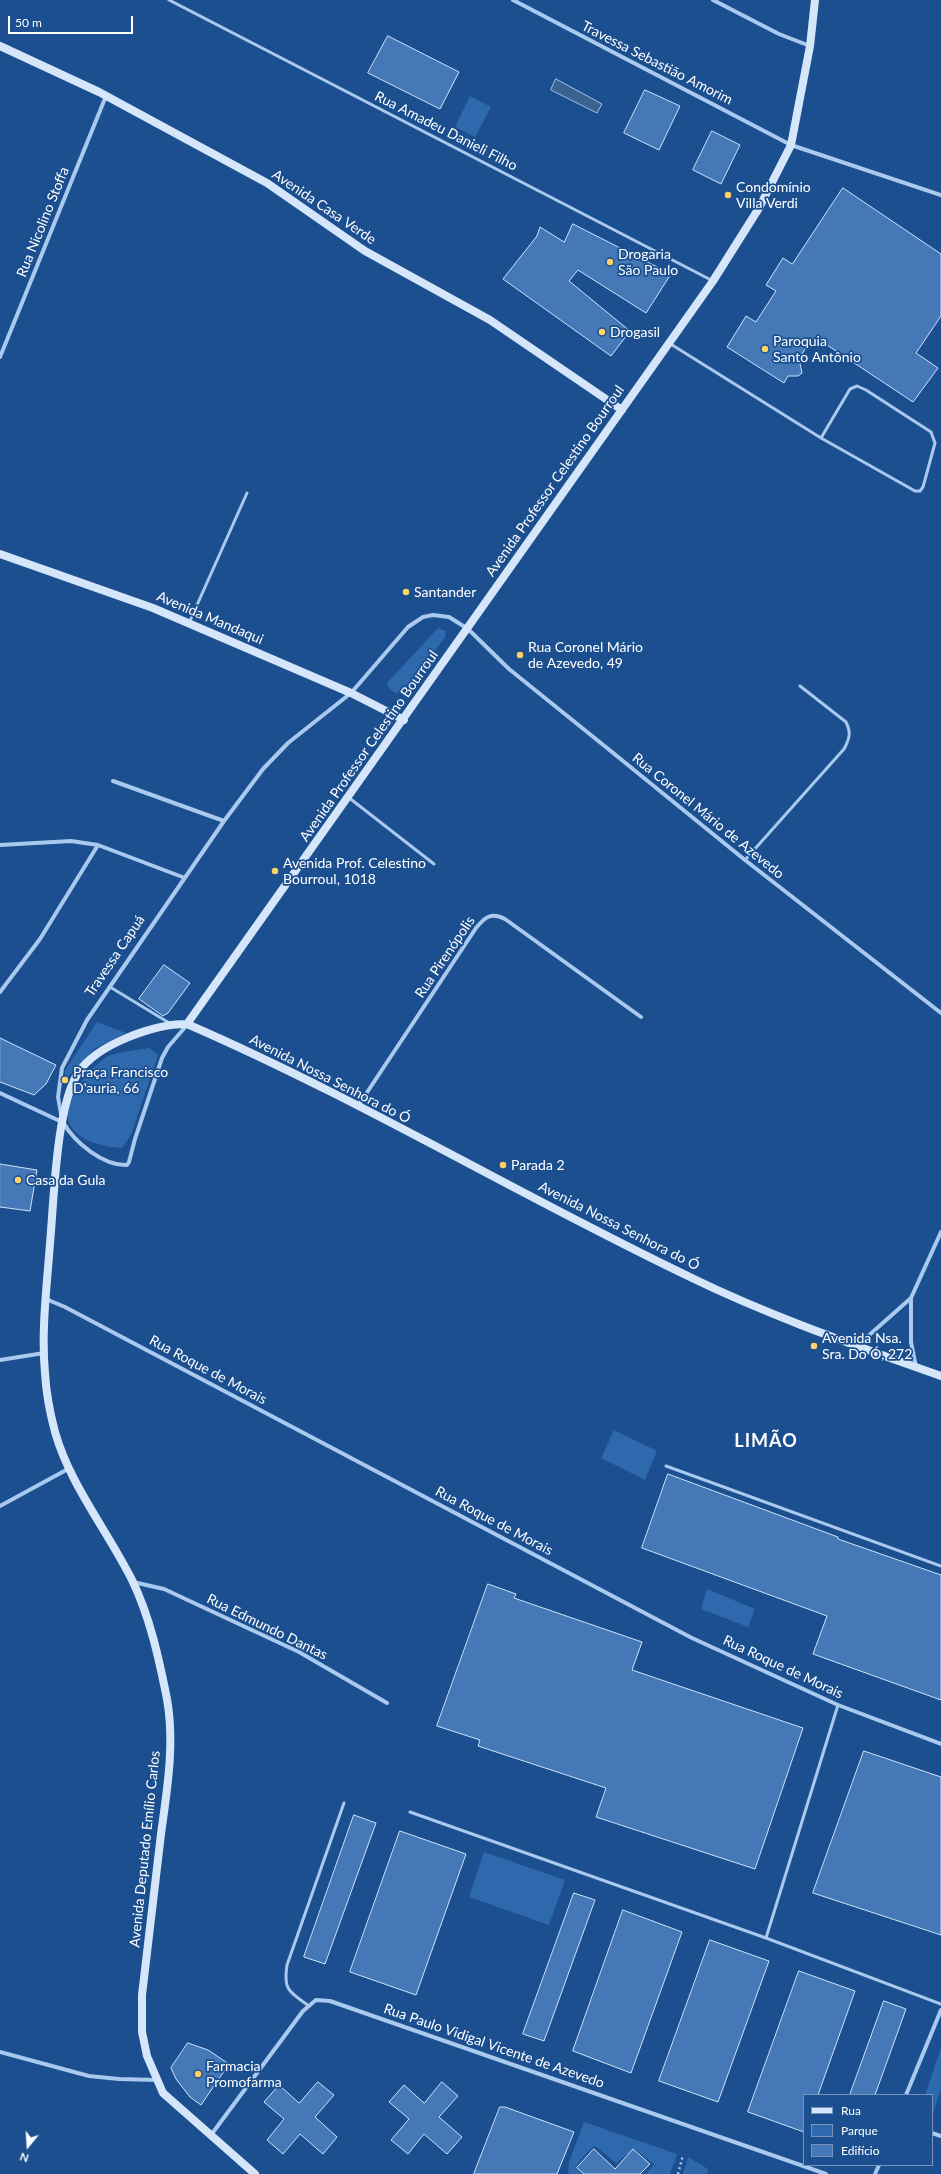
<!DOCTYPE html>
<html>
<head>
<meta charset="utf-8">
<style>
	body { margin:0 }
	#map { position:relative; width:941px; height:2174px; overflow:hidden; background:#1b4f8f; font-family:Lato,sans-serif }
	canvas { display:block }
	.legend { position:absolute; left:803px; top:2094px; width:130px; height:72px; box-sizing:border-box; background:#1b4f8f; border:1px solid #7695bc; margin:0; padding:5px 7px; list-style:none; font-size:12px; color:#fff }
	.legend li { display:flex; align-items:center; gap:8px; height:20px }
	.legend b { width:20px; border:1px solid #7695bc }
	.north { position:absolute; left:8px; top:2126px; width:40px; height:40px; -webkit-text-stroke:3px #1b4f8f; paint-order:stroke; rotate:198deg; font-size:11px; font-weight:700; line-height:16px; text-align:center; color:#fff }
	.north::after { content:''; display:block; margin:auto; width:14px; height:18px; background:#fff; clip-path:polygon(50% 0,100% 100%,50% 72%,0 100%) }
	.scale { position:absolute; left:8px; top:16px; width:125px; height:18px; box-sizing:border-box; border:2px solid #fff; border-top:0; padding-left:5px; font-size:12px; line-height:14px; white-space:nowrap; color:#fff; -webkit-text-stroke:3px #1b4f8f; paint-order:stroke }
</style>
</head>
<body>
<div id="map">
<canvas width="941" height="2174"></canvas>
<ul class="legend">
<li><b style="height:5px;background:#d6e6fa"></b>Rua</li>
<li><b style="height:11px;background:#2e69ad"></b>Parque</li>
<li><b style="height:11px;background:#4478b7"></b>Edifício</li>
</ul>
<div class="north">N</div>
<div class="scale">50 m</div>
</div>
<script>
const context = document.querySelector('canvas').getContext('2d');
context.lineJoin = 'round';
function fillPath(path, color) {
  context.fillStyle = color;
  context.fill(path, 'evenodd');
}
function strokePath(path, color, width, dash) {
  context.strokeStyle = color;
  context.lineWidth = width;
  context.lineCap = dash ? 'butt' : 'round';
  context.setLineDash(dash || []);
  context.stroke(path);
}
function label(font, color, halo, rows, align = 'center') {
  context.font = font + ' Lato,sans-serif';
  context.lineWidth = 3.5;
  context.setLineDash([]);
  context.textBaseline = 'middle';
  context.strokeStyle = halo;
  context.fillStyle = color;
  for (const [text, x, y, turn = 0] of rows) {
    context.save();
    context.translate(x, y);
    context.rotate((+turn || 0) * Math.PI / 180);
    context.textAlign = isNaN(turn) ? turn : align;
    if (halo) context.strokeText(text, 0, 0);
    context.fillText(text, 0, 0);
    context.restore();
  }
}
fillPath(new Path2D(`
	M470 96 491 107 475 137 455 127Z
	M438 628 446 631 445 637 404 693C397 695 388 690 387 683Z
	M97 1022 126 1033 94 1049 65 1080V1070Z
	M149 1048 158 1055 131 1135 122 1148C69 1145 48 1114 89 1073 94 1068 99 1062 105 1058 112 1052 139 1050 149 1048Z
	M614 1430 657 1451 645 1480 601 1458Z
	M707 1589 755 1609 748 1627 701 1609Z
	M484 1852 565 1880 549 1925 469 1897Z
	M941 2048V2089L932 2116V2095H925Z
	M584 2122 677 2154 670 2174H646L654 2164 634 2149 616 2163 595 2146C587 2152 580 2159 576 2168L582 2174H568L569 2162Z
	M688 2157 708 2169 707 2174H683Z`), '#2e69ad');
const water = new Path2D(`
	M556 79 602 104 597 113 551 90Z`);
fillPath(water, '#3c6290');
strokePath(water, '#9cc4f0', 1);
const building = new Path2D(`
	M388 36 459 72 440 109 368 73Z
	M645 90 680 106 659 150 624 133Z
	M712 131 740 145 721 184 693 170Z
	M843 188 941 254V316L916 353 938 368 913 402 821 341 820 343 812 338 799 359 802 373 798 376H788L784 383 727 347 746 316 756 322 776 291 766 285 783 258 792 264Z
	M573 224 671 274 646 313 578 270 569 281 630 331 611 356 503 279 537 236 540 227 564 242Z
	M164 965 190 983 168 1013 163 1016 139 999Z
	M0 1038 56 1065 46 1084 34 1095 0 1082Z
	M0 1164 37 1170 30 1211 0 1207Z
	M668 1474 838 1537V1539L941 1575V1700L813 1654 827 1616 642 1548Z
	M488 1584 516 1594 514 1598 642 1642 632 1670 803 1728 755 1869 596 1817 606 1788 478 1746 480 1740 437 1726Z
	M864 1751 941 1777V1935L813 1893Z
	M354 1815 376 1823 325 1964 304 1957Z
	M400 1831 466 1854 416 1995 350 1972Z
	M574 1893 595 1900 544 2041 523 2034Z
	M623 1910 682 1932 631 2073 573 2051Z
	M710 1940 769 1961 718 2102 659 2081Z
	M799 1971 855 1991 818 2095H804V2132L748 2112Z
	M884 2001 906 2009 875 2095H850Z
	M188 2043 208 2050 229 2064 201 2105 190 2097 176 2079 171 2068Z
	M318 2082 334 2095 315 2117 337 2137 323 2154 300 2134 283 2154 267 2140 284 2119 264 2102 279 2085 299 2103Z
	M442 2082 458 2096 439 2117 462 2137 447 2154 424 2134 408 2154 391 2140 409 2119 389 2102 404 2085 424 2103Z
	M500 2107H505L574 2132 557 2174H474Z
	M594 2149 615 2169 633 2149 650 2164 640 2174H584L577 2168Z`);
fillPath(building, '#4478b7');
strokePath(building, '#cfe3fa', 1);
strokePath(new Path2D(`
	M678 2174 683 2155`), '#a9c9ee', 2.5, [2, 3]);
strokePath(new Path2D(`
	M169 0 713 281
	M669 343 821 438 915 491H920L923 487 935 443 931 432 866 390 857 386 850 389 821 438
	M189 623 247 493
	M348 797 434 864
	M745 860 844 749C850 738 851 732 846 722L800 686
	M110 987 171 1024
	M666 1466 941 1566
	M410 1812 766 1938 941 2004
	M766 1938 838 1705
	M309 2006C290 1992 283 1991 287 1965L344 1803`), '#a9c9ee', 3);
strokePath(new Path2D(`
	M513 0 791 145 941 195
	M713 0 779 34 810 46
	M0 357 106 96
	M113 781 224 821
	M0 845 71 841 98 845 185 878
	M0 992 40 939 98 845
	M0 1093 62 1122
	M358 1106 476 928C485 917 491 912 505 919L641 1017
	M61 1114 58 1097 62 1068 87 1020 224 821 263 769 288 743 351 693 408 627 423 617 433 615 449 617 468 629 509 669 607 748 745 860 941 1013
	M63 1122C74 1142 103 1166 127 1165L129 1162 135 1139 162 1058 168 1047 187 1025
	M911 1298V1342L916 1367
	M46 1299 65 1307 692 1638 838 1705 941 1744
	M858 1345 911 1298 941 1232
	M0 1360 44 1353
	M0 1506 68 1469
	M133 1582 164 1589 299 1652 387 1703
	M0 2052 89 2076 119 2079 156 2080
	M906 2095 941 2010
	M932 2133 941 2136
	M211 2135 303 2011 316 2000 330 2001 826 2174
	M875 2174 879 2165`), '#a9c9ee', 4);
strokePath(new Path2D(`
	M0 46 99 92 267 183 365 251 490 320 622 410
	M0 554 153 608 351 693 404 720
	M187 1024 713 281 759 208 791 145 810 46 815 0
	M255 2174 163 2093 147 2056 142 2032V1995C148 1941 155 1888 161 1834 167 1790 175 1744 167 1699 159 1659 150 1617 132 1580 107 1530 70 1485 55 1432 50 1413 46 1392 45 1373 41 1330 47 1286 50 1243 54 1201 56 1107 78 1073 97 1044 154 1024 187 1024 360 1099 522 1197 692 1278 772 1317 857 1346 941 1376`), '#d6e6fa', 8);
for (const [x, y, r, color] of [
	[728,195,4,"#ffd166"],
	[610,262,4,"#ffd166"],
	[602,332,4,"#ffd166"],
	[765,349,4,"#ffd166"],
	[406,592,4,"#ffd166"],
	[520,655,4,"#ffd166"],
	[275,871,4,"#ffd166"],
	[65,1080,4,"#ffd166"],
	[503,1165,4,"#ffd166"],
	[18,1180,4,"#ffd166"],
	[814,1346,4,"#ffd166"],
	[198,2074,4,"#ffd166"]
]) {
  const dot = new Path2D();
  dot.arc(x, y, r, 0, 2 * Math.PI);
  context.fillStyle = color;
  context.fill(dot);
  strokePath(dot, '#1b4f8f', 1.5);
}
label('14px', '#fff', '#1b4f8f', [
	["Travessa Sebastião Amorim",657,63,27],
	["Rua Amadeu Danieli Filho",446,131,27],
	["Avenida Casa Verde",324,207,34],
	["Rua Nicolino Stoffa",43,222,-68],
	["Avenida Professor Celestino Bourroul",555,481,-55],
	["Avenida Mandaqui",210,618,23],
	["Avenida Professor Celestino Bourroul",369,746,-55],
	["Rua Coronel Mário de Azevedo",708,816,39],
	["Travessa Capuá",115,956,-56],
	["Rua Pirenópolis",445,957,-56],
	["Avenida Nossa Senhora do Ó",330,1079,27],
	["Avenida Nossa Senhora do Ó",619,1226,27],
	["Rua Roque de Morais",208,1370,28],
	["Rua Roque de Morais",494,1521,28],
	["Rua Edmundo Dantas",267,1627,26],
	["Rua Roque de Morais",783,1667,25],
	["Avenida Deputado Emílio Carlos",145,1849,-84],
	["Rua Paulo Vidigal Vicente de Azevedo",494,2046,19]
]);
label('14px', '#fff', '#1b4f8f', [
	["Condomínio",736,187],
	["Villa Verdi",736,203],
	["Drogaria",618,254],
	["São Paulo",618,270],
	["Drogasil",610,332],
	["Paroquia",773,341],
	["Santo Antônio",773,357],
	["Santander",414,592],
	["Rua Coronel Mário",528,647],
	["de Azevedo, 49",528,663],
	["Avenida Prof. Celestino",283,863],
	["Bourroul, 1018",283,879],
	["Praça Francisco",73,1072],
	["D'auria, 66",73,1088],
	["Parada 2",511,1165],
	["Casa da Gula",26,1180],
	["Avenida Nsa.",822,1338],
	["Sra. Do Ó, 272",822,1354],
	["Farmacia",206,2066],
	["Promofarma",206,2082]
], 'left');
context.letterSpacing = '1px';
label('bold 18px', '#fff', '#1b4f8f', [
	["LIMÃO",766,1441]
]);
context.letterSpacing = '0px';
</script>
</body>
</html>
